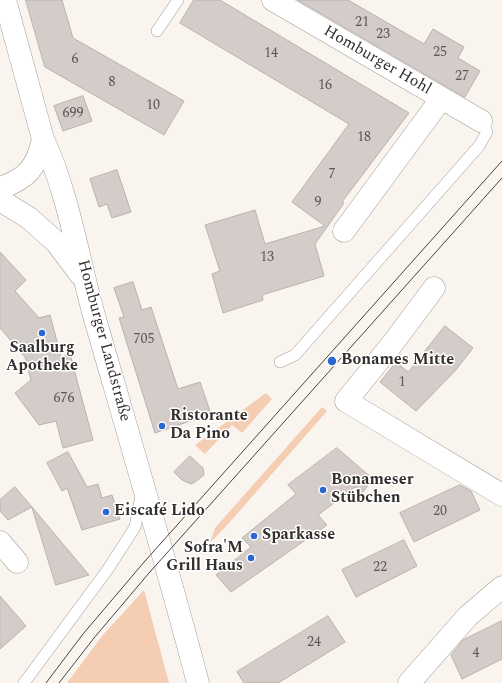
<!DOCTYPE html>
<html>
<head>
<meta charset="utf-8">
<style>
	body { margin:0 }
	canvas { display:block; background:#faf4ef }
</style>
</head>
<body>
<canvas width="502" height="683"></canvas>
<script>
const context = document.querySelector('canvas').getContext('2d');
context.lineJoin = 'round';
function fillPath(path, color) {
  context.fillStyle = color;
  context.fill(path, 'evenodd');
}
function strokePath(path, color, width, dash) {
  context.strokeStyle = color;
  context.lineWidth = width;
  context.lineCap = dash ? 'butt' : 'round';
  context.setLineDash(dash || []);
  context.stroke(path);
}
function label(font, color, halo, rows, align = 'center') {
  context.font = font + ' Spectral,serif';
  context.lineWidth = 3;
  context.setLineDash([]);
  context.textBaseline = 'middle';
  context.strokeStyle = halo;
  context.fillStyle = color;
  for (const [text, x, y, turn = 0] of rows) {
    context.save();
    context.translate(x, y);
    context.rotate((+turn || 0) * Math.PI / 180);
    context.textAlign = isNaN(turn) ? turn : align;
    if (halo) context.strokeText(text, 0, 0);
    context.fillText(text, 0, 0);
    context.restore();
  }
}
fillPath(new Path2D(`
	M266 393 272 399 242 433 232 425 205 454 195 445Z
	M322 407 327 411 229 523 210 543 215 528Z
	M144 590 169 683H67L102 636Z`), '#f4cdb2');
const building = new Path2D(`
	M26 0H62L73 38 184 101 164 135 45 67Z
	M194 0H220L409 113 342 202 344 203 315 244 324 276 262 295 263 300 223 313 212 274 220 271 205 225 255 210 265 244 325 226 292 202 349 124 180 23Z
	M298 0H348L424 44 433 29 464 47 458 58 480 71 465 97Z
	M83 96 92 121 63 131 54 106Z
	M117 170 131 212 112 218 107 204 99 207 90 179Z
	M0 252 26 280 15 291 39 318 50 315 61 357 70 354 93 440 63 448 56 421 39 425 15 393 31 380 25 357 0 328Z
	M133 282 142 310 151 307 178 389 200 382 211 414 155 433 119 318 124 317 114 288Z
	M445 326 473 348 455 371 416 411 380 382 396 362 408 372Z
	M337 448 373 479 362 493 355 487 318 515 327 525 231 592 216 575 251 547 242 538 296 494 288 485Z
	M68 452 87 487 98 484 102 498 112 495 120 519 82 530 67 488 62 491 47 463Z
	M190 456 203 468 204 475 195 482 191 484 182 480 174 472Z
	M460 485 471 491 480 510 414 542 400 513Z
	M15 487 32 507 8 520 0 511V500Z
	M32 507 89 575 56 585Z
	M404 540 417 566 356 597 342 570Z
	M0 596 26 626 0 649Z
	M328 616 345 642 278 683H244L237 672Z
	M502 621V659L462 679 451 655 463 640Z`);
fillPath(building, '#d3ccc8');
strokePath(building, '#b8b1ad', 1);
const lane = new Path2D(`
	M157 31 178 0
	M280 362 295 355 479 146 487 132 481 121
	M24 683 108 569 135 527 141 496`);
const street = new Path2D(`
	M273 0 481 121
	M43 139C69 195 78 259 95 319 130 440 166 561 198 683
	M0 200 29 218 56 242 80 274
	M344 231 441 99
	M434 288 393 343 346 401 502 495
	M0 542 17 562
	M409 683 468 616 502 587`);
const secondary = new Path2D(`
	M0 188C27 179 37 167 43 139L5 0`);
strokePath(lane, '#a39d99', 12);
strokePath(street, '#a39d99', 23);
strokePath(secondary, '#a39d99', 23);
strokePath(lane, '#fff', 11);
strokePath(street, '#fff', 22);
strokePath(secondary, '#fff', 22);
strokePath(new Path2D(`
	M46 683 83 634 145 561 502 161
	M59 683 94 638 149 573 502 178`), '#494543', 1);
for (const [x, y, r, color] of [
	[42,333,4,"#2b66d3"],
	[332,361,5,"#2b66d3"],
	[162,426,4,"#2b66d3"],
	[323,490,4,"#2b66d3"],
	[106,512,4,"#2b66d3"],
	[254,536,4,"#2b66d3"],
	[251,558,4,"#2b66d3"]
]) {
  const dot = new Path2D();
  dot.arc(x, y, r, 0, 2 * Math.PI);
  context.fillStyle = color;
  context.fill(dot);
  strokePath(dot, '#fff', 1.5);
}
label('14px', '#5a5654', null, [
	["21",362,23],
	["23",383,35],
	["25",440,53],
	["14",271,54],
	["6",75,60],
	["27",462,77],
	["8",112,83],
	["16",325,86],
	["10",153,106],
	["699",73,114],
	["18",364,138],
	["7",332,175],
	["9",318,203],
	["13",267,258],
	["705",144,340],
	["1",402,383],
	["676",64,399],
	["20",440,512],
	["22",380,568],
	["24",314,643],
	["4",476,654]
]);
label('16px', '#322f2d', '#fff', [
	["Homburger Hohl",377,61,30],
	["Homburger Landstraße",103,341,75]
]);
label('bold 16px', '#322f2d', '#fff', [
	["Saalburg",42,349,"center"],
	["Apotheke",42,367,"center"],
	["Bonames Mitte",341,361],
	["Ristorante",170,417],
	["Da Pino",170,435],
	["Bonameser",331,481],
	["Stübchen",331,499],
	["Eiscafé Lido",114,512],
	["Sparkasse",262,536],
	["Sofra'M",243,549,"right"],
	["Grill Haus",243,567,"right"]
], 'left');
</script>
</body>
</html>
